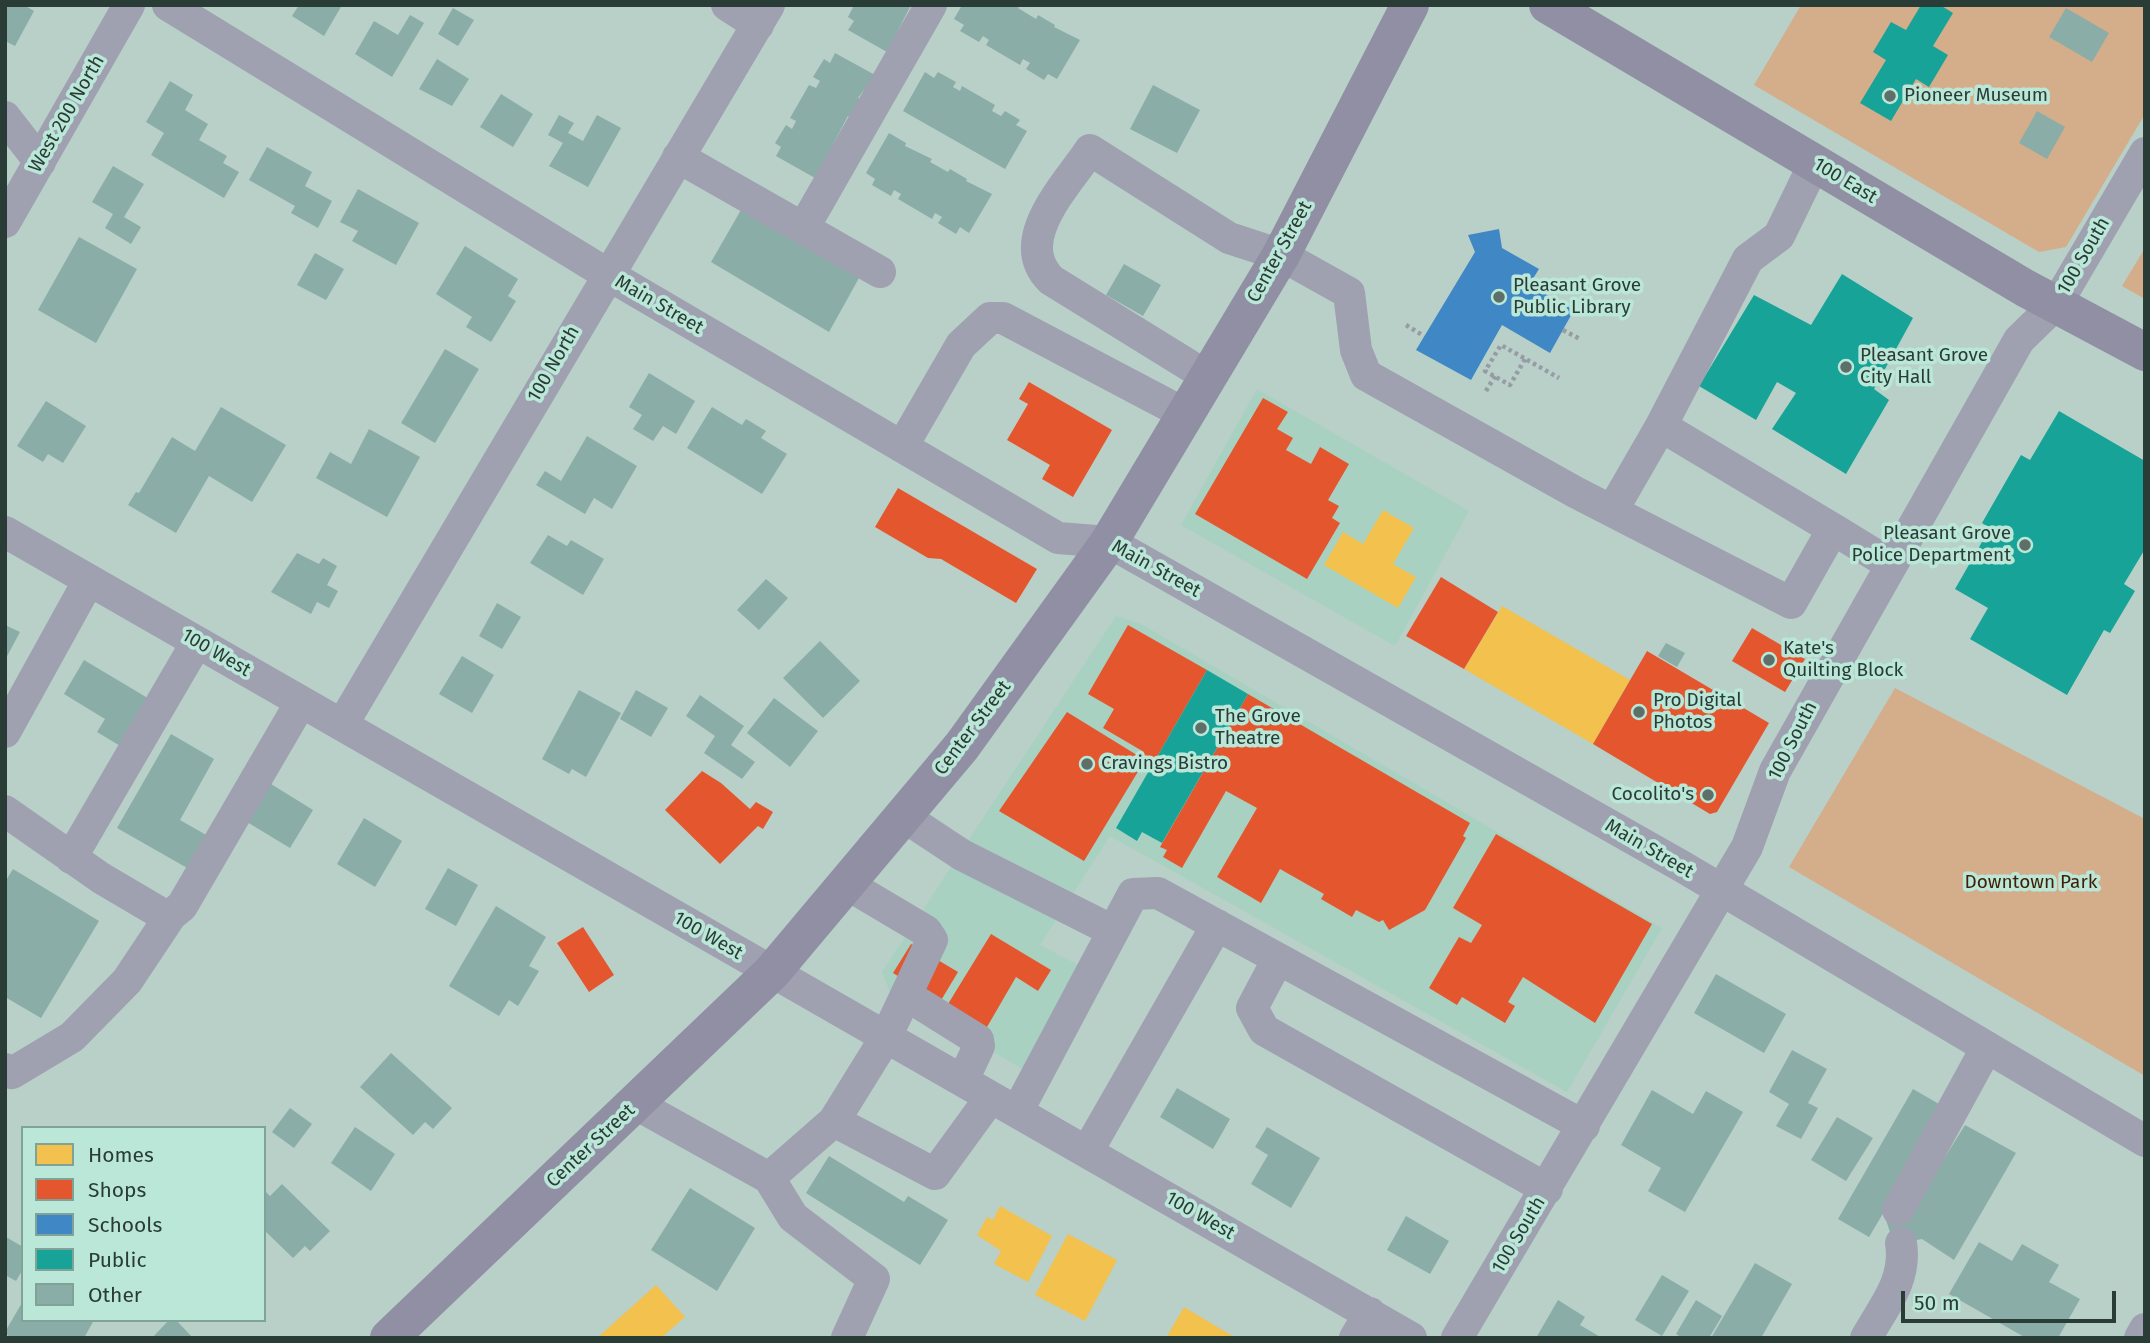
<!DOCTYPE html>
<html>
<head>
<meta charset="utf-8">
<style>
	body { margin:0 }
	#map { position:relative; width:2150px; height:1343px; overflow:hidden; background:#b8d0c7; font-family:"Fira Sans",sans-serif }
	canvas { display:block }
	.frame { position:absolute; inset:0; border:7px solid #2a3c36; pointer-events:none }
	.legend { position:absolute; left:21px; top:1126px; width:245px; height:196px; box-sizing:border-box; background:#bae7d7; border:2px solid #80a397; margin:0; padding:9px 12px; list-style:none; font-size:21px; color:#2a3c36 }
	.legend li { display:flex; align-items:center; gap:14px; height:35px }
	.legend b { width:35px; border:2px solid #80a397 }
	.scale { position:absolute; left:1901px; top:1291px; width:215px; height:32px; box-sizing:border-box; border:4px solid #2a3c36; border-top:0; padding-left:9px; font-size:21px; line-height:24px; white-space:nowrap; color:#2a3c36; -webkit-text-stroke:5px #bae7d7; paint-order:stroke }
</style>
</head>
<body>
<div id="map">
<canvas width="2150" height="1343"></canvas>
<div class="frame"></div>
<ul class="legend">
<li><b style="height:19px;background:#f2c14e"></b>Homes</li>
<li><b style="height:19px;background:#e4572e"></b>Shops</li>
<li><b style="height:19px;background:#3f88c5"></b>Schools</li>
<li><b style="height:19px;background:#17a398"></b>Public</li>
<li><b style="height:19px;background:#8bada8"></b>Other</li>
</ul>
<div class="scale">50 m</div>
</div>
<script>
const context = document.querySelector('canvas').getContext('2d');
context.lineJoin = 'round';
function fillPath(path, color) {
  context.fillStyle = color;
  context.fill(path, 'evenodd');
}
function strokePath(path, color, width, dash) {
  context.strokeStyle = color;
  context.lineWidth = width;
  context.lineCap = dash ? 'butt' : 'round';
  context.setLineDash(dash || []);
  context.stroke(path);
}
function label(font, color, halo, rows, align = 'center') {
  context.font = font + ' "Fira Sans",sans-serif';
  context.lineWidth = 7;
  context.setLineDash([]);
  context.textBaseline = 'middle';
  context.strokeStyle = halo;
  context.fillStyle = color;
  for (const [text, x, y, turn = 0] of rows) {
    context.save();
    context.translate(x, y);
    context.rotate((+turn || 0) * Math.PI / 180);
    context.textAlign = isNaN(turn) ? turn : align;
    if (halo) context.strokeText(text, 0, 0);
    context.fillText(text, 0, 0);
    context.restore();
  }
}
fillPath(new Path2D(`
	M1257 389 1469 511 1395 646 1181 525Z
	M1116 616 1141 624 1662 928 1567 1092 1110 836 1040 945 1082 967 1024 1070 889 990 882 972Z`), '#a8d1c2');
fillPath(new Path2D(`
	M1801 5H2145V114L2066 247 2039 252 1754 85Z
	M2145 248V299L2122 286Z
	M1895 688 2145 819V1076L1789 867Z`), '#d4ad8b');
fillPath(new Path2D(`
	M1383 510 1414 528 1393 564 1416 577 1398 608 1324 565 1343 532 1363 544Z
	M1502 606 1630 680 1593 744 1464 669Z
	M1000 1206 1052 1236 1028 1282 994 1264 1001 1251 977 1235 987 1217 993 1220Z
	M1068 1234 1117 1260 1085 1321 1035 1295Z
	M656 1285 685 1317 661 1338H597Z
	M1184 1307 1236 1338H1166Z`), '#f2c14e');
fillPath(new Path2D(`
	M1029 382 1112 430 1073 497 1042 479 1050 465 1007 440 1028 404 1019 399Z
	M1263 398 1288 412 1277 429 1293 438 1286 450 1311 464 1320 447 1349 464 1328 500 1339 506 1332 518 1340 523 1307 579 1195 514Z
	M898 488 1037 569 1016 603 941 559 928 558 875 527Z
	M1441 577 1498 612 1464 669 1406 636Z
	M1128 625 1207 670 1154 762 1142 755 1144 752 1103 728 1114 709 1088 694Z
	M1752 628 1805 659 1785 692 1732 661Z
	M1647 651 1769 723 1717 812 1710 814 1593 744Z
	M1248 694 1470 823 1463 836 1466 838 1425 910 1389 930 1383 920 1379 922 1356 910 1352 917 1321 899 1324 894 1280 869 1261 903 1217 877 1257 808 1226 791 1182 868 1163 857 1167 850 1160 847Z
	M1067 712 1145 760 1084 861 999 811Z
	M702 771 721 783 750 809 756 802 773 812 763 829 758 826 720 864 665 810Z
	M1496 834 1652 924 1595 1023 1523 977 1508 1002 1515 1006 1505 1023 1462 997 1457 1005 1429 988 1459 937 1471 943 1482 925 1453 908Z
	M583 927 614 975 589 992 557 943Z
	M991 934 1051 970 1038 991 1016 977 987 1027 948 1004Z
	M911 944 958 972 940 1002 893 973Z`), '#e4572e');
fillPath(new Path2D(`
	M1499 229 1502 248 1539 269 1529 285 1574 310 1550 353 1502 325 1471 380 1416 350 1475 252 1468 235Z`), '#3f88c5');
fillPath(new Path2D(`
	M1921 5H1940L1953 13 1933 46 1948 55 1929 87 1916 79 1891 121 1860 103 1886 60 1873 52 1891 22 1906 30Z
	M1842 274 1913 318 1874 389 1889 400 1846 474 1772 429 1796 393 1777 382 1756 420 1699 386 1754 295 1811 325Z
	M2059 411 2145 461V549L2124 584 2135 591 2110 633 2104 630 2067 695 1970 639 1988 608 1955 589 1990 528 1982 523 2021 455 2030 460Z
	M1207 670 1248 694 1162 843 1142 832 1137 841 1116 828Z`), '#17a398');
fillPath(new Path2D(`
	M5 5H24L34 11 15 46 5 41Z
	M299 5H342L324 36 292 16Z
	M854 5H911L887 52 848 30 854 21 848 17Z
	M962 5H1020L1018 8 1036 19 1038 15 1055 25 1054 27 1080 40 1057 79 1048 74 1044 80 1026 69 1030 63 1023 59 1020 65 986 45 989 40 983 36 979 42 960 31 964 25 954 19Z
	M453 8 474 20 458 46 438 34Z
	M2066 8 2109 33 2092 62 2049 37Z
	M410 15 424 23 392 77 355 54 374 21 398 35Z
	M835 53 875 75 858 98 861 100 850 118 848 116 815 178 776 156 781 147 775 143 786 125 792 129 796 121 790 118 809 85 816 88 820 81 813 77 824 59 830 63Z
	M437 59 469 79 452 106 419 89Z
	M925 72 934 78 938 72 956 82 953 87 960 91 962 86 995 105 992 111 1001 116 1005 111 1020 120 1016 125 1027 131 1005 169 903 111Z
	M170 81 193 95 185 110 208 124 199 140 227 156 223 163 239 172 224 198 151 155 164 133 146 122Z
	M1153 85 1200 110 1177 153 1130 129Z
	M501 94 533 114 513 147 480 127Z
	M2037 111 2065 127 2047 159 2019 143Z
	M559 115 574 123 568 133 583 141 597 115 621 128 588 187 549 166 563 143 548 135Z
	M889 133 906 143 905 146 932 159 930 162 948 172 950 169 967 179 966 181 992 194 969 233 960 227 956 234 938 223 942 217 935 213 932 219 898 199 901 194 894 190 891 196 872 185 875 179 866 173Z
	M267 147 312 172 305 186 332 201 318 228 291 213 295 206 249 180Z
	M113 166 144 184 124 217 141 227 131 244 105 228 113 214 92 202Z
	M358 189 419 223 396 265 352 241 358 231 340 222Z
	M741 210 859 278 829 332 711 262Z
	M79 237 137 269 96 343 38 310Z
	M465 246 518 279 508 296 516 301 491 342 466 327 472 317 436 294Z
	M315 253 344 269 326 300 297 285Z
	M1124 264 1161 285 1143 316 1106 295Z
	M445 349 479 369 435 443 401 423Z
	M649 373 695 401 676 434 663 426 653 441 633 429 642 415 629 407Z
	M46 401 86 426 63 463 48 454 43 462 17 446Z
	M221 407 286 445 252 502 209 476 176 533 128 505 136 492 139 493 172 437 195 451Z
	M712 407 742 425 746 419 766 431 761 438 787 454 762 494 687 448Z
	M369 429 420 457 387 517 316 478 330 452 351 464Z
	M587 436 637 466 612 509 594 498 585 514 536 485 545 471 561 481Z
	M548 535 567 546 571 540 604 559 583 595 530 563Z
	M297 553 319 564 323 558 337 566 327 585 338 591 329 608 317 602 311 614 271 592Z
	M766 579 788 598 759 630 737 610Z
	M497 603 521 617 502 649 479 636Z
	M5 625 20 632 5 660Z
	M820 641 860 681 823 718 783 678Z
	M1666 643 1685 653 1677 667 1658 656Z
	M462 656 494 675 472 713 439 694Z
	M84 660 151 700 122 747 97 732 105 719 64 694Z
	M579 690 621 713 586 777 572 769 569 774 542 759Z
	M636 690 668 708 651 737 620 719Z
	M700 695 744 726 731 745 755 762 742 779 704 753 715 736 686 716Z
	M774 698 818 731 790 767 747 733Z
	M171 734 214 759 180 820 208 836 189 869 117 828Z
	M271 784 313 810 290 848 247 822Z
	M364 818 402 841 375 887 337 864Z
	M448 868 478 885 456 926 425 909Z
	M13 869 99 921 41 1018 5 997V882Z
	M496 906 546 937 529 966 539 971 518 1006 509 1000 499 1016 449 986Z
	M1716 974 1786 1014 1764 1053 1694 1013Z
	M1792 1050 1827 1069 1808 1103 1818 1108 1801 1139 1776 1126 1789 1104 1769 1092Z
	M391 1053 452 1108 433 1129 425 1122 413 1135 360 1087Z
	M1177 1088 1230 1119 1213 1149 1160 1117Z
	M1913 1089 1946 1108 1869 1237 1838 1219Z
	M1652 1090 1693 1114 1706 1091 1743 1112 1685 1212 1648 1191 1661 1168 1621 1145Z
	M290 1108 312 1124 294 1148 272 1132Z
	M1837 1117 1873 1138 1846 1181 1811 1160Z
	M1965 1125 2016 1153 1954 1260 1922 1239 1894 1244 1884 1214 1914 1207Z
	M355 1127 395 1154 371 1191 331 1163Z
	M1267 1127 1320 1158 1291 1208 1251 1184 1268 1155 1255 1147Z
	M829 1156 904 1202 908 1196 948 1220 920 1265 806 1193Z
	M282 1184 330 1231 310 1251 305 1246 293 1258 264 1230V1190L270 1196Z
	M690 1188 755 1228 717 1291 651 1250Z
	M1406 1216 1449 1241 1430 1274 1387 1250Z
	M6 1237 23 1247V1269L16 1281 5 1275Z
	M1979 1242 2012 1261 2022 1244 2059 1265 2049 1282 2080 1299 2058 1338H2026L1949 1294Z
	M1755 1263 1792 1284 1761 1338H1711Z
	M1662 1275 1689 1291 1662 1336 1635 1320Z
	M1558 1300 1585 1317 1580 1325 1602 1338H1536Z
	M1696 1300 1722 1316 1709 1338H1682L1676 1334Z
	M23 1301V1320H94L84 1338H10L5 1332Z
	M169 1320H176L193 1338H152Z`), '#8bada8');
strokePath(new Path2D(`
	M1406 325 1424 336
	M1563 330 1580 339
	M1525 359 1510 385 1485 371 1501 345 1559 378
	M1486 391 1495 376`), '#979ca4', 4.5, [3.5, 3.5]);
strokePath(new Path2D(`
	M168 5 607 274 1058 538 1109 542 1683 867 2145 1141
	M727 5 758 25
	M5 117 40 162
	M678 157 880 272
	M1815 162 1779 236 1748 259 1661 426 1833 529
	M5 222 129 5
	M804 227 931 5
	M1208 377 1051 280C1011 240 1067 185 1090 150L1229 238 1281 255 1349 293 1356 350 1366 375 1575 492 1791 603 1833 529 1890 564
	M902 447 961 345 990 318H1003L1185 414
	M1612 511 1661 426
	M5 532 1411 1338
	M342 725 769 5
	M5 732 89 580
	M5 811 101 878 162 914 171 915 182 906 301 702
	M903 816 962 855 1113 931
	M71 858 197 642
	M1278 959 1252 1008 1264 1030 1547 1189
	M906 995 978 1040 979 1046 963 1080
	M5 1069 12 1073 72 1037 127 981 171 915
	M636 1104 769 1178 834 1121 886 1037 932 940 926 931 845 883
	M1017 1112 1133 894 1158 893 1584 1126
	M834 1121 935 1174 991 1097
	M1087 1152 1217 925
	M769 1178 793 1217 874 1279 847 1338
	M1898 1210 1987 1047
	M1355 1338 1370 1313
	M1457 1338 1747 847 1775 771 2019 340 2057 303 2145 153
	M1866 1338C1884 1306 1907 1280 1901 1243
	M2140 1338 2145 1329`), '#9fa0b0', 32);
strokePath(new Path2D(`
	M1548 5 2025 288 2145 352
	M389 1338 772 972 962 746 1109 542 1281 255 1410 5`), '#908fa4', 38);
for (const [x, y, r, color] of [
	[1890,96,7,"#5c7069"],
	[1499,297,7,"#5c7069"],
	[1846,367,7,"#5c7069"],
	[2025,545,7,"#5c7069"],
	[1769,660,7,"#5c7069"],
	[1639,712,7,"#5c7069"],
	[1201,728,7,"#5c7069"],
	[1087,764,7,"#5c7069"],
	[1708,795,7,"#5c7069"]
]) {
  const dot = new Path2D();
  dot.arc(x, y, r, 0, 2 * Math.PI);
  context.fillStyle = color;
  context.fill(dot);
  strokePath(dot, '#bae7d7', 2.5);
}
label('19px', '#2a3c36', '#bae7d7', [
	["Pioneer Museum",1904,96],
	["Pleasant Grove",1513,286],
	["Public Library",1513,308],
	["Pleasant Grove",1860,356],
	["City Hall",1860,378],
	["Pleasant Grove",2011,534,"right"],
	["Police Department",2011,556,"right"],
	["Kate's",1783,649],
	["Quilting Block",1783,671],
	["Pro Digital",1653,701],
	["Photos",1653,723],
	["The Grove",1215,717],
	["Theatre",1215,739],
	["Cravings Bistro",1101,764],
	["Cocolito's",1694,795,"right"]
], 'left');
label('19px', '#2a3c36', '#bae7d7', [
	["West 200 North",67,114,-60],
	["100 East",1845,181,31],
	["Center Street",1280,252,-61],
	["100 South",2084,256,-60],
	["Main Street",659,305,30],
	["100 North",554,364,-60],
	["Main Street",1156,569,29],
	["100 West",216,653,30],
	["Center Street",973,728,-53],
	["100 South",1793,741,-63],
	["Main Street",1649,849,30],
	["100 West",708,936,30],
	["Center Street",591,1146,-43],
	["100 West",1200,1216,30],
	["100 South",1519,1235,-59]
]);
label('19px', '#411e06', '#bae7d7', [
	["Downtown Park",2031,883]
]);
</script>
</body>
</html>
